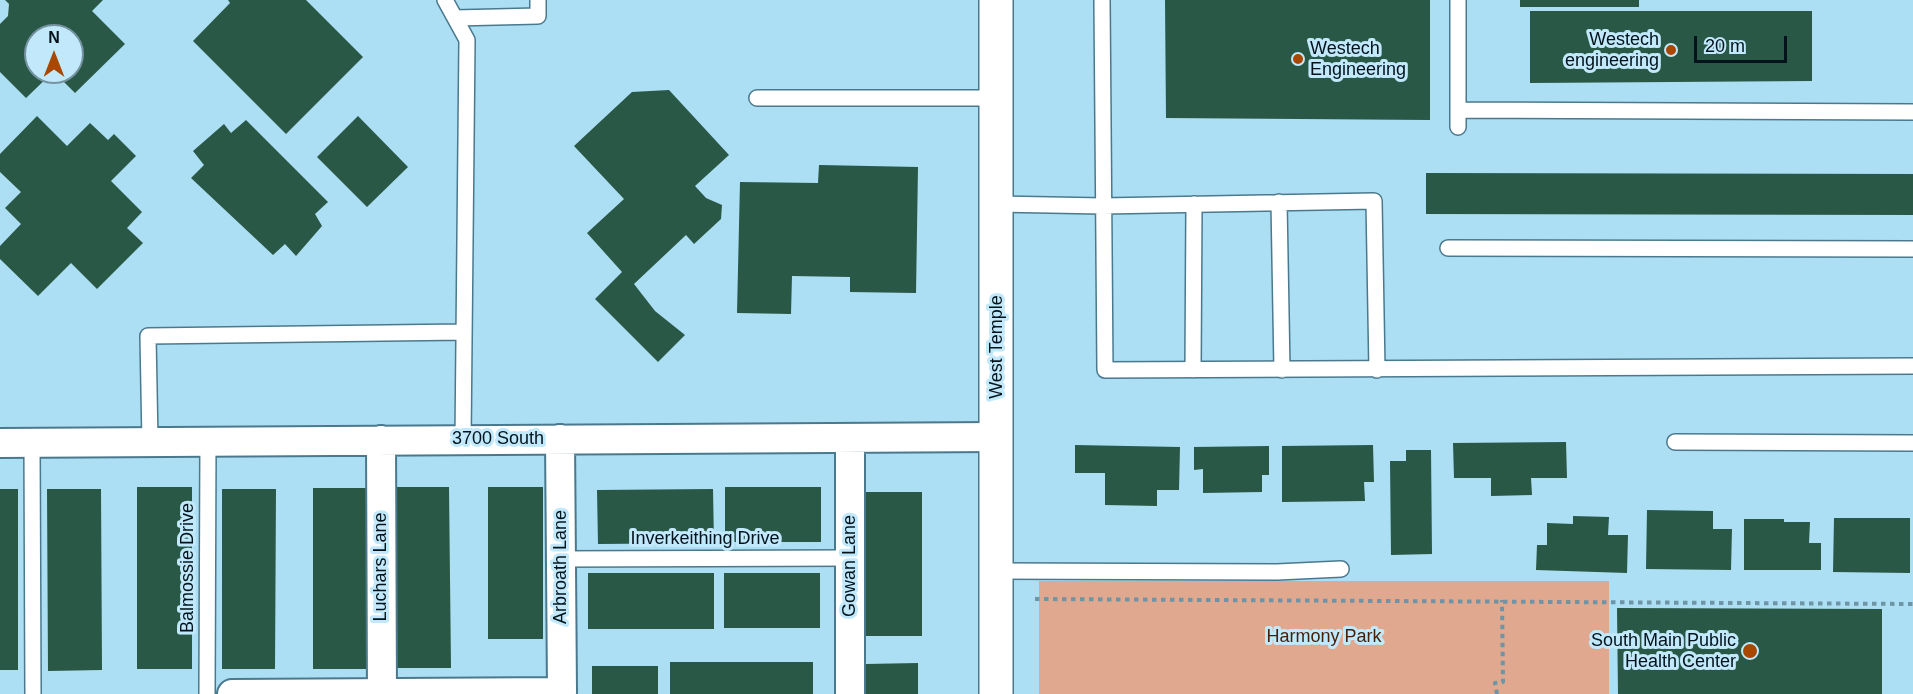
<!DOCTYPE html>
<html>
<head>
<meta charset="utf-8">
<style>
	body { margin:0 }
	#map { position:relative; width:1913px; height:694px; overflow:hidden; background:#acdef4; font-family:Helvetica,sans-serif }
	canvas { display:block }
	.north { position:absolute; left:24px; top:24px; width:60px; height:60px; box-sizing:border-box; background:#c2e9fb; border:2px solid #7593a1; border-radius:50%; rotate:0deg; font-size:16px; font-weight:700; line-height:24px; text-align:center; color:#02131b }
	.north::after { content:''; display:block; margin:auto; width:21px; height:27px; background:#a84700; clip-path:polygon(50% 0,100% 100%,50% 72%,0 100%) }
	.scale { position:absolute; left:1694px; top:36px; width:93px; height:27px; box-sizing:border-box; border:3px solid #02131b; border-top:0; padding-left:8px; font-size:18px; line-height:21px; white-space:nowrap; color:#02131b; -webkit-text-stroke:4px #c2e9fb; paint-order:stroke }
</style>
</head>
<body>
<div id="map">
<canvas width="1913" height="694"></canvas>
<div class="north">N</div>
<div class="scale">20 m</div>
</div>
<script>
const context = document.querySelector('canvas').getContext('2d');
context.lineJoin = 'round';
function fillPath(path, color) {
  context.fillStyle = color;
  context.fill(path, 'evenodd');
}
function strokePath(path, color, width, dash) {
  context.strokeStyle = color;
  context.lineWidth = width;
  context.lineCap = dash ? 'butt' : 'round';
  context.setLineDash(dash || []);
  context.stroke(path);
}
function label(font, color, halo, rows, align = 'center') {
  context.font = font + ' Helvetica,sans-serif';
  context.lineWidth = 6;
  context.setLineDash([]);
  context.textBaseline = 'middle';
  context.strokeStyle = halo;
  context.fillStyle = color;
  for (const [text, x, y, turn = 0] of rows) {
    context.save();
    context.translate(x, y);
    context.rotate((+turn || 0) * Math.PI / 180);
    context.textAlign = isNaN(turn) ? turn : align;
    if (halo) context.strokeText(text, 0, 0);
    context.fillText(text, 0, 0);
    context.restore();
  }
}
fillPath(new Path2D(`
	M1039 581H1609V694H1039Z`), '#e0a98f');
fillPath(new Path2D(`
	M5 0H103L92 11 125 44 75 93 54 72H72V36H36V72H53L26 98 0 72V24L8 16 9 4Z
	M228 0H306L363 57 286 134 193 41 230 3Z
	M1165 0H1430V120L1166 118Z
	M1520 0H1639V7H1520Z
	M1530 11H1812V81L1530 83Z
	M669 90 729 155 695 186 706 198 722 205 721 219 694 244 686 235 634 284 655 311 685 335 658 362 595 299 622 272 587 233 624 199 574 146 632 92Z
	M37 116 67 146 90 123 108 140 114 134 136 156 111 181 142 212 127 228 143 243 97 289 71 263 38 296 0 259V246L21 224 5 208 21 192 0 172V154Z
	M358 116 408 167 367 207 317 157Z
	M246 120 328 202 315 214 322 226 296 256 285 244 273 255 191 178 204 165 193 151 224 124 231 133Z
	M819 165 918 167 916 293 850 292V277L792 276 791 314 737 313 740 182 818 183Z
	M1426 173 1913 174V215L1426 214Z
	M1566 442 1567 478H1531L1532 495 1491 496V478H1454L1453 443Z
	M1075 445 1180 447 1179 490H1157V506L1105 505V473H1075Z
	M1373 445 1374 482H1364L1365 501 1282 502V446Z
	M1269 446V475H1262V492L1203 493V469L1194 470V447Z
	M1406 450H1431L1432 554 1391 555 1390 461H1406Z
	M137 487H192V669H137Z
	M396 487H449L451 668H397Z
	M488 487H543V639H488Z
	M725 487H821V542H725Z
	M313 488H367L368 669H313Z
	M0 489H18V670H0Z
	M47 489H101L102 670 48 671Z
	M222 489H276L275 669H222Z
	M713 489 714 543 598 544 597 490Z
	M866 492H922V636H866Z
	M1647 510 1713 511V529H1732L1731 570 1646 569Z
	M1573 516 1609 517 1608 535H1628L1627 573 1536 570 1537 545H1547V523L1573 524Z
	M1834 518H1910V573L1833 572Z
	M1744 519H1784V522H1810L1809 543H1821V570H1744Z
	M588 573H714V629H588Z
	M724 573H820V628H724Z
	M1617 608 1882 609V694H1618Z
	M670 662H813V694H670Z
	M918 663V694H866V664Z
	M592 666H658V694H592Z`), '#295846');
const lane = new Path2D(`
	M445 0 467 40 463 440
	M1102 0 1105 370 1913 366
	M1458 0V127
	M455 18 538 16V0
	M757 98H997
	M1458 110 1913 112
	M1279 202 1282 370
	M997 204 1103 206 1374 201 1377 370
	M1448 248 1913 249
	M1193 370 1194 204
	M32 442 33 694
	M150 442 148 336 464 332
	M1675 442 1913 443
	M561 559 850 558
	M997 571 1277 572 1341 569
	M207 694 208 441`);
const street = new Path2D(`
	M850 438V694
	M381 440 382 694
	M0 443 997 437
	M232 694 562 692 560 439`);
const secondary = new Path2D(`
	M996 694V0`);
strokePath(lane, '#4a798d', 18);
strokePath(street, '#4a798d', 32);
strokePath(secondary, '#4a798d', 36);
strokePath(new Path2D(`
	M1035 599 1913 604
	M1497 694 1495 683 1503 682 1502 600`), '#6e94a5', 4, [4.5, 4.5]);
strokePath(lane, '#fff', 15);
strokePath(street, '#fff', 28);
strokePath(secondary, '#fff', 33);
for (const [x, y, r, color] of [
	[1671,50,6,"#a84700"],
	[1298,59,6,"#a84700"],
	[1750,651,8,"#a84700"]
]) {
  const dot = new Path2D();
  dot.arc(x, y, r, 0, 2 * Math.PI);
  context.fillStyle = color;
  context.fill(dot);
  strokePath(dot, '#c2e9fb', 2);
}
label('18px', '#02131b', '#c2e9fb', [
	["Westech",1659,40],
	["engineering",1659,61],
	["Westech",1310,49,"left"],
	["Engineering",1310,70,"left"],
	["South Main Public",1736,641],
	["Health Center",1736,662]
], 'right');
label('18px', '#02131b', '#c2e9fb', [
	["West Temple",997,347,-90],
	["3700 South",498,439],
	["Inverkeithing Drive",705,539],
	["Gowan Lane",850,566,-90],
	["Luchars Lane",381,567,-90],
	["Arbroath Lane",561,567,-90],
	["Balmossie Drive",188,568,-90]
]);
label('18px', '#481e07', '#c2e9fb', [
	["Harmony Park",1324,637]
]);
</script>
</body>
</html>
